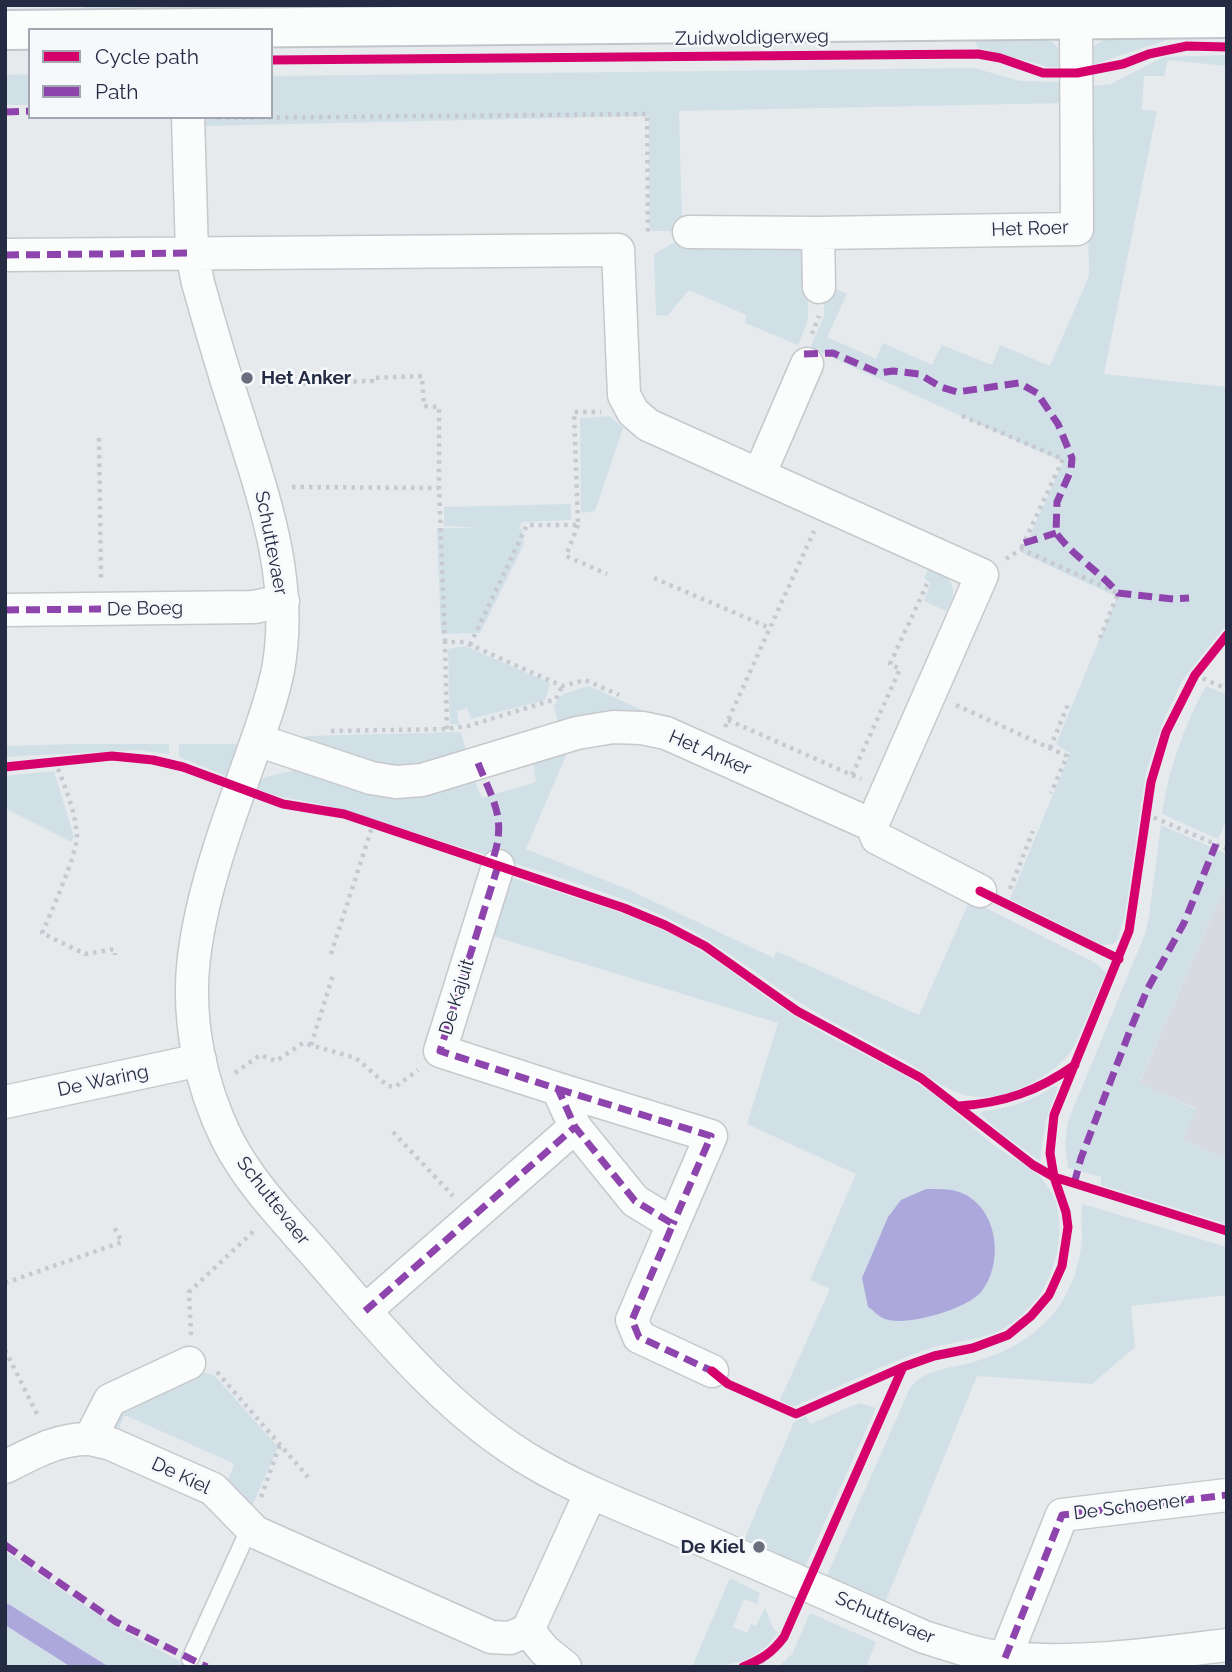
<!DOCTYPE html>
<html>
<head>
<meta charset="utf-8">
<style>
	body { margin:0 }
	#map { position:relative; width:1232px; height:1672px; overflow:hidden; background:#e7eaed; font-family:Raleway,sans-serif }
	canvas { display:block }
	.frame { position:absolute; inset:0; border:7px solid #232c42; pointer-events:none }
	.legend { position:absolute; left:28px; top:28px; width:245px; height:91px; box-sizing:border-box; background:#f6f8fb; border:2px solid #a2a6b1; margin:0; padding:9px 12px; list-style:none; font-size:21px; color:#232c42 }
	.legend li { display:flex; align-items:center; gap:14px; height:35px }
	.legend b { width:35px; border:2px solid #a2a6b1 }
</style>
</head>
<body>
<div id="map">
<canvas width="1232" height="1672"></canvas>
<div class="frame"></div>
<ul class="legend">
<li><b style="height:9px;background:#d6006c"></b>Cycle path</li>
<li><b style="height:9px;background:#8e44ad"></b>Path</li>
</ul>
</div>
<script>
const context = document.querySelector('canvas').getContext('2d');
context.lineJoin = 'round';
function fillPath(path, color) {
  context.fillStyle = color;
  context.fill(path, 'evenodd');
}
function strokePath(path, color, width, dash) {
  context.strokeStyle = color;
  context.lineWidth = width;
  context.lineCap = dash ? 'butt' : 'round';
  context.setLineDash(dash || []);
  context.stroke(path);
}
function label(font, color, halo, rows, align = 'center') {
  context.font = font + ' Raleway,sans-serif';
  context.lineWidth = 5;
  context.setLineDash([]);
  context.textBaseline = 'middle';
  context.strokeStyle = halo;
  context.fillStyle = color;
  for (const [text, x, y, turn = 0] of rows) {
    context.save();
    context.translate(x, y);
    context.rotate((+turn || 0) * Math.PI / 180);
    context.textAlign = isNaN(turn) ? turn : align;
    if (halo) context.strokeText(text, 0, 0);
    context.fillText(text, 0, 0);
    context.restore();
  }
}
fillPath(new Path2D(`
	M1227 882V1160L1183 1139 1196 1108 1139 1084Z`), '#d7dbe1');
fillPath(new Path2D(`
	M80 5H791L88 11Z
	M972 36 1045 38C1060 45 1061 52 1063 67H1049L978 48Z
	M1108 37H1176L1089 66V49Z
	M1227 55V66L1168 60 1164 76H1144L1142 110 1157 111 1104 374 1227 387V624L1183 679 1163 722 1146 772 1142 797 1125 916 1118 939 1113 944 1102 945 1010 899 1070 753 1056 744 1117 597 1022 553 1063 462 813 349 811 346 824 316V290L831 287 847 294 827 337 876 359 883 343 932 365 942 345 992 365 1000 345 1050 366 1089 276 1086 87 1111 84 1163 57Z
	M974 68 1020 81 1064 82 1065 103 679 111 682 223 674 231H652L649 224V116L202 126V117H271V77L274 76Z
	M30 74V105H5V75Z
	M782 241 802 248C806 256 809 307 808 317 807 326 801 336 798 345L745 323 746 315 689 290 667 316 656 315 654 254 673 243H683L700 249 773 250Z
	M610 416 623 428 595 511 581 513 580 418Z
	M571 504V520L522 522 519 529H522L524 544 480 633 441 634 437 528H480L444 526V507Z
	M931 564C942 568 955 582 953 595 952 600 949 606 946 611L924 601 931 583 924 578Z
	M465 646 550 683 545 700 471 719 467 708 457 711 459 725 450 724 448 649Z
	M589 686 649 713 647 718 559 727 554 705 563 694Z
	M1206 686 1227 695V819L1218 839 1162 814C1169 768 1183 727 1206 686Z
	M461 732 467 754 427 768 392 770 305 741V736Z
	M78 744H169V754L136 750 5 757V746Z
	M179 744H237L229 777 179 757Z
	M568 751 526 849 627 889 774 958 776 951 919 1015 970 900 1097 964 1106 973 1074 1047C1056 1076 1004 1103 969 1096 944 1091 922 1070 900 1058 861 1037 822 1018 785 993 746 966 709 937 665 917 606 890 542 872 480 853 430 838 379 820 328 806 304 800 280 799 257 789L258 783 266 777 300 769 473 776 482 798 536 782 533 760Z
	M54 771 74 837 71 842 5 808V776Z
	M1161 825 1227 854V882L1139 1083 1196 1109 1183 1139 1227 1160V1224L1101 1185V1177L1068 1168 1065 1143 1068 1121 1145 934 1149 916Z
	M503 875C555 892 609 906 658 928 709 950 750 988 796 1017 835 1042 878 1059 917 1083 945 1101 969 1125 995 1146 1013 1159 1041 1171 1052 1193 1067 1223 1058 1267 1040 1294 1032 1306 1015 1323 1001 1330 978 1341 949 1342 925 1350 880 1366 837 1388 793 1407L780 1400 830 1289 810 1280 856 1174 747 1124 778 1023 486 934Z
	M1054 1086 1058 1087 1046 1120 1040 1161 1002 1134 980 1114 983 1111C1009 1108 1033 1101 1054 1086Z
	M1083 1204 1227 1247V1295L1131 1306 1135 1347 1092 1384 977 1376 884 1605 823 1584 910 1388C926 1368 950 1369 973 1362 1014 1351 1051 1328 1069 1288 1077 1272 1081 1255 1082 1236 1082 1225 1080 1214 1083 1204Z
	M195 1371 214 1375 278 1447 249 1513 226 1485 234 1465 233 1463 127 1416H124L116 1435 108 1431 116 1410Z
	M859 1403 876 1408 805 1567 743 1542 794 1422 806 1416 810 1424Z
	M5 1551 116 1627 191 1667H109L5 1602Z
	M730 1578 760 1593 757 1604 744 1599 733 1627 747 1633 751 1624 756 1626 765 1608 774 1630 778 1632C757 1664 728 1667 692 1667Z
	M810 1613 876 1642 866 1667H778L792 1654Z
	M5 1625 71 1667H5Z`), '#d0e0e6');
fillPath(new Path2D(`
	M926 1189C940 1189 955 1188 968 1196 999 1215 1003 1265 981 1292 967 1309 906 1327 885 1319 879 1317 873 1310 868 1307L862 1278 888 1217 901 1200Z
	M5 1602 10 1605 109 1667H71L5 1625Z`), '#aca8dc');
const service = new Path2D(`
	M190 1659 250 1527`);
const minor = new Path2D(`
	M188 117 192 253 198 283C211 329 224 374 239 419 265 501 294 583 278 670 271 704 258 737 246 771 224 832 199 902 193 967 188 1025 201 1086 227 1139 250 1184 286 1220 319 1258 384 1333 449 1414 536 1464 584 1492 638 1512 689 1534 768 1568 846 1602 924 1637 951 1645 979 1656 1007 1658 1081 1665 1154 1654 1227 1645
	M689 232 818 233 1077 229 1076 20
	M818 233 819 287
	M5 255 618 250 624 395 633 412 648 425 982 575 872 825 666 733 642 728 613 727 577 733 422 780 396 782 371 778 257 740
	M760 473 807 364
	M5 610 254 607 283 601
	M872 825 877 838 980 891
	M498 866 440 1051 558 1089 575 1127 635 1201 673 1224 632 1320 639 1337 712 1371
	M558 1089 711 1136 673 1224
	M5 1102 200 1060
	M365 1311 575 1127
	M90 1439 111 1444 213 1489 255 1532 491 1637 510 1638 528 1630 544 1650 565 1667
	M5 1467C33 1453 59 1438 90 1439L110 1400 189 1363
	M528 1630 591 1492
	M1005 1658 1062 1515 1227 1495`);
const secondary = new Path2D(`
	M5 30 1227 18`);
strokePath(service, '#c6c8cc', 19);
strokePath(minor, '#c6c8cc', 35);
strokePath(secondary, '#c2c6ca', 42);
strokePath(new Path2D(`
	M217 118 647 114 648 233
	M812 334 819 316
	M260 385 367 381H372V378L422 376 424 406 439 407V488
	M962 416 1063 459 1021 549
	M99 438 101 580
	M292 487 439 488 445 642
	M578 525 566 556 607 574
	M1006 559 1021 549 1118 593 1100 638
	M654 578 770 628
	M470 645 527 525H578L574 412H601
	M1195 675 1227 689
	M956 705 1067 756 1051 793
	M728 720 861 779
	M725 727 814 531
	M447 729 445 642H464L562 686 585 680 619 695
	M331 731 447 729 468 726 556 699 562 686
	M1050 748 1069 702
	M55 761C64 785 75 809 77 835 78 852 50 915 42 933L85 954 114 949 115 955
	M852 775 900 669 890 664 927 584
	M1146 814 1227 849
	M1010 889 1033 831
	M331 954 373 824
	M311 1045 333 975
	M235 1073 260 1055 276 1061 303 1043 356 1058 388 1086 395 1087 418 1070
	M393 1132 453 1196
	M5 1283 122 1242 113 1225
	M191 1335 189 1292 256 1229
	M5 1350 39 1418
	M217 1372 308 1477
	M261 1497 280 1445
	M762 1660 766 1667`), '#c6c9cf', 4.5, [3.5, 5]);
strokePath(service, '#fbfcfc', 16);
strokePath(minor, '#fbfcfc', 32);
strokePath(secondary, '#fbfcfc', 38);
strokePath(new Path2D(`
	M5 112 30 111
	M5 255 192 253
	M804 354 833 353 879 373 893 371 919 374 941 387 957 392 1019 383 1037 393 1058 424 1072 458 1071 470 1057 502 1056 533C1074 557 1099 571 1118 593L1174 599 1189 598
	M1024 543 1056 533
	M5 610 101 609
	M478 763C494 803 508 821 491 864
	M498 866 440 1051 558 1089 575 1127 635 1201 673 1224 632 1320 639 1337 712 1371
	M558 1089 711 1136 673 1224
	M1074 1184 1081 1158 1131 1028 1148 988 1184 923 1216 844
	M365 1311 575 1127
	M5 1545 116 1622 207 1667
	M1005 1658 1062 1515 1227 1495`), '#8e44ad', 7, [14, 7]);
strokePath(new Path2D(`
	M271 60 978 54 1000 58 1043 73H1077L1123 64 1149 54 1187 46 1227 47
	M5 767 112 756 153 760 183 767 283 804 344 814 624 908 665 925 705 946 797 1011 921 1078 1033 1165 1054 1177 1227 1231
	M980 891 1119 959
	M959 1106C1004 1103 1038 1091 1075 1065
	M712 1371 728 1384 796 1414 903 1367
	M743 1667C762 1659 772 1653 784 1637L903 1367 934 1356 973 1348 1008 1335 1031 1316 1049 1295 1062 1266 1068 1227 1066 1212 1054 1177 1050 1153 1054 1115 1129 931 1151 782 1166 732 1195 675 1227 635`), '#d6006c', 9);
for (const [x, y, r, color] of [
	[247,378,7,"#686e7e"],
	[759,1547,7,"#686e7e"]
]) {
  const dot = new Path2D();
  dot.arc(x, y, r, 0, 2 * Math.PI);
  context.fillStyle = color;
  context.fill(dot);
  strokePath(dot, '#f6f8fb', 2.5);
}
label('19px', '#232c42', '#f6f8fb', [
	["Zuidwoldigerweg",752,38,-1],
	["Het Roer",1030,229,-2],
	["Schuttevaer",271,543,79],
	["De Boeg",145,609,-1],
	["Het Anker",710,753,23],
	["De Kajuit",457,997,-73],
	["De Waring",103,1081,-12],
	["Schuttevaer",273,1201,52],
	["De Kiel",181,1476,25],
	["De Schoener",1130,1507,-7],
	["Schuttevaer",885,1618,23]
]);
label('bold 19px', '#232c42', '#f6f8fb', [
	["Het Anker",261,378],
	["De Kiel",745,1547,"right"]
], 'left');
</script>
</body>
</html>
